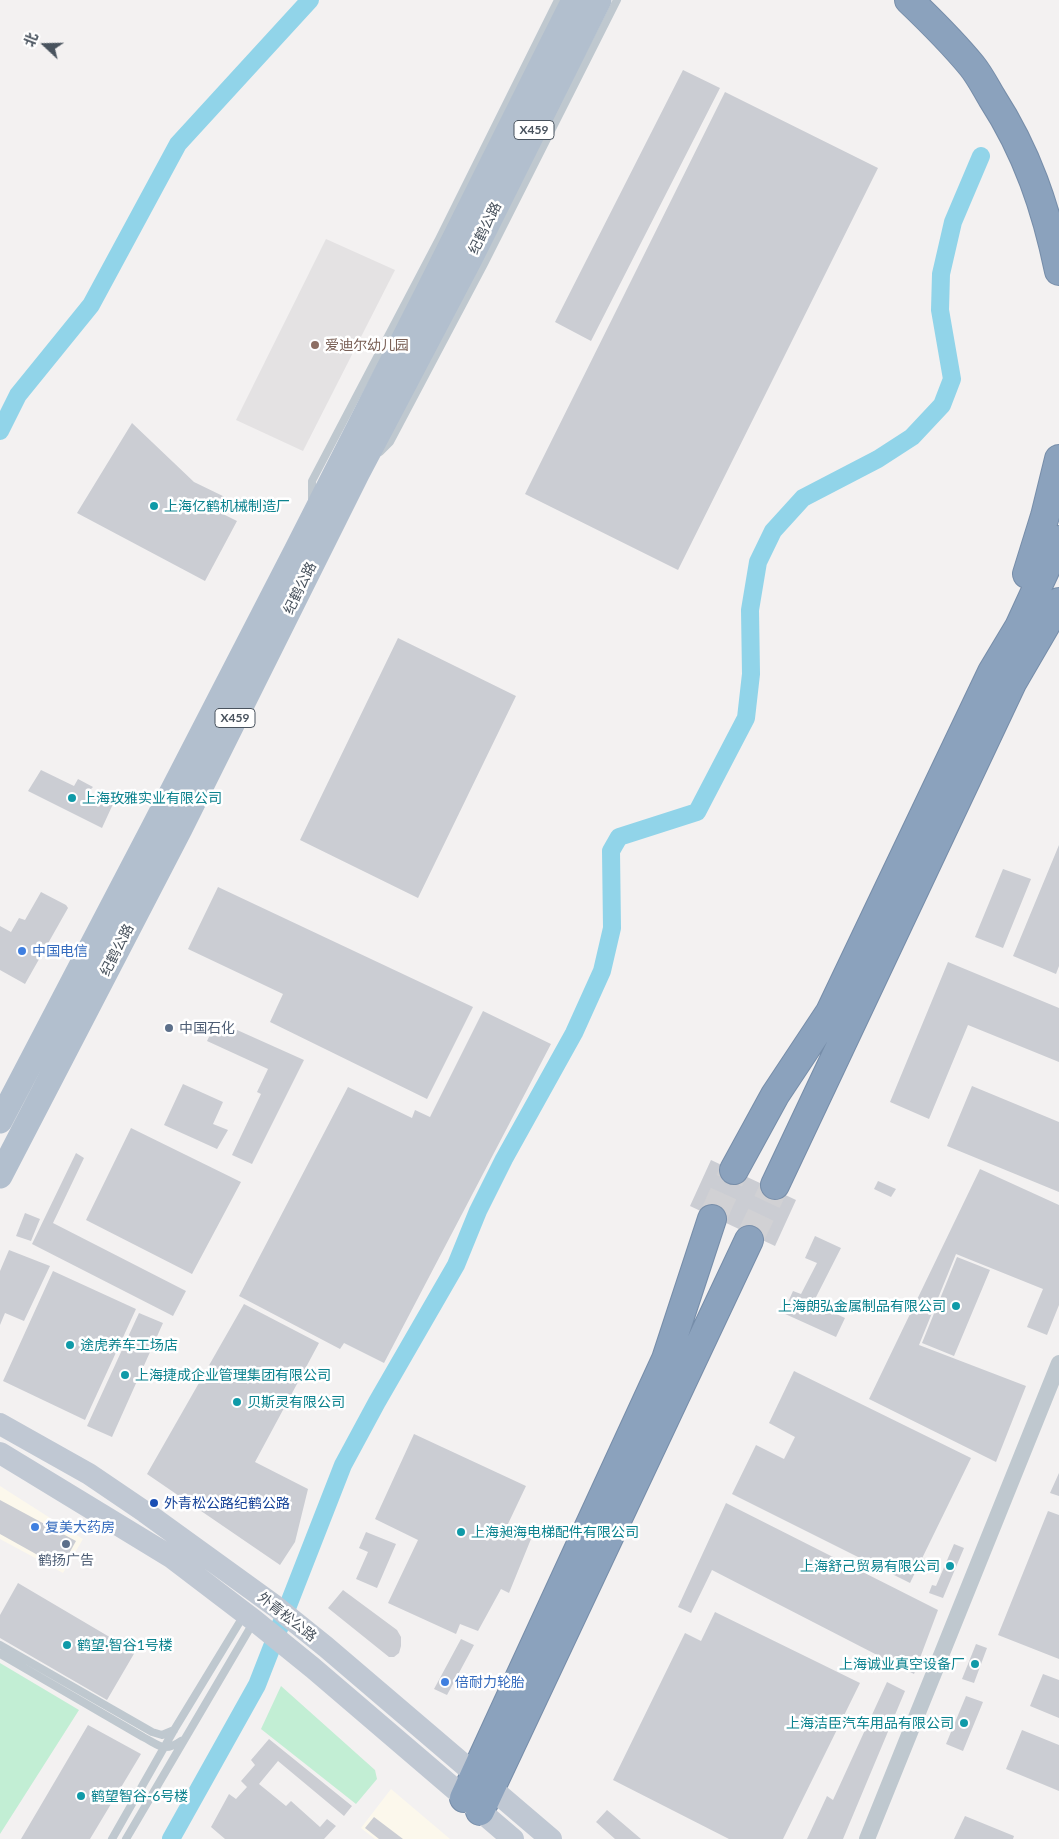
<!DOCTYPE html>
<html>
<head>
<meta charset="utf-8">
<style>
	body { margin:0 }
	#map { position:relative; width:1059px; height:1839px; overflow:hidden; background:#f3f1f1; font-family:Lato,"Noto Sans SC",sans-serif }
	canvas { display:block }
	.north { position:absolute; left:20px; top:20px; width:50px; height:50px; -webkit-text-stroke:4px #fff; paint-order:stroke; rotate:291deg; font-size:14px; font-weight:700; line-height:20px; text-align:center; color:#49535e }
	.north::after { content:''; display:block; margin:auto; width:18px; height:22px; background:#49535e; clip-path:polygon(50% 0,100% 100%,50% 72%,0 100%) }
</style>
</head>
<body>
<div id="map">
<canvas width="1059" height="1839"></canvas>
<div class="north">北</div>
</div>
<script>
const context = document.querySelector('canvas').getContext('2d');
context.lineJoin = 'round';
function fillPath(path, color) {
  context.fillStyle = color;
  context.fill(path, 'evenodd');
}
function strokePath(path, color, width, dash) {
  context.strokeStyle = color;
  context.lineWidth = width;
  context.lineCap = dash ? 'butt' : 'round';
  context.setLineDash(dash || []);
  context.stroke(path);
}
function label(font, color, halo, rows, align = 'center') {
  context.font = font + ' Lato,"Noto Sans SC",sans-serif';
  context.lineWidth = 5;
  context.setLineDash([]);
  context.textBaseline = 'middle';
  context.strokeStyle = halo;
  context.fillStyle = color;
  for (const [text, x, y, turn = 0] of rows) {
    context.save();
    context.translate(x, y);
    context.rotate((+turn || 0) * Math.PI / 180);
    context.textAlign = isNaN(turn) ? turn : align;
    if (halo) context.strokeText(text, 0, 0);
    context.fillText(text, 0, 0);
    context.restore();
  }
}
fillPath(new Path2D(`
	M0 1486 83 1539 63 1573 0 1539Z
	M391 1789 450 1839H375L361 1828Z`), '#fcf8ec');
fillPath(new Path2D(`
	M326 239 395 270 303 451 236 420Z`), '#e4e2e3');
fillPath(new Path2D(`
	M0 1663 79 1710 0 1834Z
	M281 1686 375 1770 377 1779 356 1804 261 1729Z`), '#c2eed4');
strokePath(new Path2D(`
	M0 431 18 395 91 305 178 144 310 0
	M171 1839 257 1685 343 1465 377 1402 456 1265 478 1211 504 1159 574 1033 602 971 612 928 611 851 619 837 697 812 746 718 751 674 750 610 758 562 773 531 803 498 878 459 912 437 942 405 952 379 940 310 941 274 953 222 981 156`), '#91d4e9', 18);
fillPath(new Path2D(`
	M683 70 720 88 591 341 555 322Z
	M725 92 878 168 678 570 525 494Z
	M132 423 194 482 229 499 223 514 237 521 205 581 77 513Z
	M398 638 516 696 418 898 300 840Z
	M41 770 74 786 78 779 93 787 88 792 113 804 102 828 28 791Z
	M1059 845V966L1056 974 1013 956Z
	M1003 869 1031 879 1003 948 975 937Z
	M218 887 473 1007 427 1099 270 1022 283 994 188 949Z
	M41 892 66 905 68 908 25 984 0 970V926L11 932 19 918 25 920Z
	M948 962 1059 1008V1062L968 1025 929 1119 890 1102Z
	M483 1011 551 1044 384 1363 344 1343 340 1349 239 1296 348 1087 412 1118 415 1110 430 1117Z
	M217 1021 304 1060 252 1164 232 1155 261 1094 257 1092 268 1069 207 1041Z
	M183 1084 223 1102 213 1124 228 1130 217 1149 164 1125Z
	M972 1086 1059 1122V1192L947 1146Z
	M131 1128 241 1182 192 1274 86 1220Z
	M76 1153 84 1158 53 1223 186 1291 173 1316 32 1244Z
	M711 1160 796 1200 775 1246 690 1206Z
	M980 1169 1059 1205V1305L1047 1335 1027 1327 1043 1289 956 1254 919 1345 1026 1386 996 1462 869 1399Z
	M878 1181 896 1189 891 1197 874 1189Z
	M25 1213 40 1219 31 1241 16 1236Z
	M815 1236 841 1248 813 1303 845 1318 836 1337 783 1313 793 1291 801 1294 817 1263 805 1258Z
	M9 1250 50 1266 24 1321 5 1313 0 1325V1271Z
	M957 1257 990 1270 954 1356 922 1343Z
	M53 1271 136 1309 85 1420 3 1381Z
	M244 1304 319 1343 255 1462 308 1489 295 1542 280 1565 147 1474Z
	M139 1313 163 1323 112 1437 87 1426Z
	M794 1371 971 1458 910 1583 732 1494 756 1445 784 1459 795 1437 769 1423Z
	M414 1434 526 1486 507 1526 531 1539 509 1593 501 1589 478 1631 460 1624 456 1634 388 1603 418 1540 375 1519Z
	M1059 1473V1496L1050 1493Z
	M0 1500 76 1541 61 1568 0 1534Z
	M726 1503 938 1610 914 1674 712 1570 691 1613 678 1607Z
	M1048 1511 1059 1515V1659L998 1635Z
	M366 1532 396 1544 377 1588 356 1579 368 1552 359 1548Z
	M954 1544 964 1548 943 1598 929 1593 932 1585 936 1586Z
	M18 1583 135 1652 107 1700 0 1638V1615Z
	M343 1590 397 1630 401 1637V1646L399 1653 394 1657H389L328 1608Z
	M715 1612 860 1683 783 1839H729L613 1780 685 1633 701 1641Z
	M461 1639 474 1645 447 1695 434 1689Z
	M976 1644 987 1648 974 1683 962 1679Z
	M1043 1674 1059 1680V1718L1030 1706Z
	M887 1682 905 1691 843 1839H807L827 1796 833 1800Z
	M966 1696 983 1702 963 1751 946 1744Z
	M88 1725 141 1754 90 1839H21Z
	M1022 1730 1059 1745V1791L1006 1769Z
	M269 1739 352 1806 344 1816 278 1761 259 1784 286 1806 291 1801 320 1827 327 1819 336 1826 324 1839H225L211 1827 229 1794 236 1799 247 1787 241 1781 255 1765 251 1760Z
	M607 1810 641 1839H615L596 1822Z
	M965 1816 1014 1836 1013 1839H954Z
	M374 1817 403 1839H379L365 1828Z`), '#cbcdd3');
strokePath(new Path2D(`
	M712 1219 734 1170
	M749 1240 775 1185`), '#d1d1d4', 28, [28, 14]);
const highway = new Path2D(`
	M909 0C931 21 953 43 972 66 980 76 986 88 992 98 1027 152 1046 208 1059 271
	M1027 574 1045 516 1059 459
	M734 1170 775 1095 830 1012 992 672 1019 627 1059 540
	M775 1185 1012 683 1059 602
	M464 1798 666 1359 712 1219
	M480 1811 749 1240`);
strokePath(highway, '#768da9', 30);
strokePath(new Path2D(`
	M380 452 390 442 484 264 617 0
	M312 501V481L439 239 558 0
	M0 1645 152 1732 162 1735 174 1730
	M0 1654 143 1737C159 1745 164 1753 181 1741
	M112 1839 174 1730 244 1615
	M126 1839 253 1623`), '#bfc8cf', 8);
strokePath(new Path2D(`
	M867 1839 1059 1363`), '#bfc8cf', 16);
strokePath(new Path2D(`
	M0 1424 89 1474 145 1512 275 1606 326 1647 551 1839
	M0 1453 171 1557 255 1621 313 1668 513 1839`), '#c0c8d3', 22);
strokePath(new Path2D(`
	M0 1121C196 749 387 376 574 0
	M0 1176 180 829 357 474 470 259 599 0`), '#b2bfce', 25);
strokePath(highway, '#8ba2bd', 28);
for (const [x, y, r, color] of [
	[315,345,5,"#8d6e63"],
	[154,506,5,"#0f9aa8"],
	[72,798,5,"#0f9aa8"],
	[22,951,5,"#3f7fe0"],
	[169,1028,5,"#5c6f8a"],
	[956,1306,5,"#0f9aa8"],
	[70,1345,5,"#0f9aa8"],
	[125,1375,5,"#0f9aa8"],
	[237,1402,5,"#0f9aa8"],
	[154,1503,5,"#1a4fb4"],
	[35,1527,5,"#3f7fe0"],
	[461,1532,5,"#0f9aa8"],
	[66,1544,5,"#5c6f8a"],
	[950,1566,5,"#0f9aa8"],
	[67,1645,5,"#0f9aa8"],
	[975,1664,5,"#0f9aa8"],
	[445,1682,5,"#3f7fe0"],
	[964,1723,5,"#0f9aa8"],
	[81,1796,5,"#0f9aa8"]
]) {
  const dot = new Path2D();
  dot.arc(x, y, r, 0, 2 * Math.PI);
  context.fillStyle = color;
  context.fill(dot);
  strokePath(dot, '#fff', 2);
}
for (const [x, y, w] of [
	[534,130,40],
	[235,718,40]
]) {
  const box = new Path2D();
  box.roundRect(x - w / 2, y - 9.5, w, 19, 4);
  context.fillStyle = '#fff';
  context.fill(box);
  strokePath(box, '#49535e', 1);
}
label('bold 12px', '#49535e', null, [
	["X459",534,130],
	["X459",235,718]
]);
label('14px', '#49535e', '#fff', [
	["纪鹤公路",485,228,-64],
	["纪鹤公路",300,588,-64],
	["纪鹤公路",117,950,-63],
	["外青松公路",287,1617,38]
]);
label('14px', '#785e54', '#fff', [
	["爱迪尔幼儿园",325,345]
], 'left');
label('14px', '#0d838f', '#fff', [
	["上海亿鹤机械制造厂",164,506],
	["上海玫雅实业有限公司",82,798],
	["上海朗弘金属制品有限公司",946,1306,"right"],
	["途虎养车工场店",80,1345],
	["上海捷成企业管理集团有限公司",135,1375],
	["贝斯灵有限公司",247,1402],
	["上海昶海电梯配件有限公司",471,1532],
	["上海舒己贸易有限公司",940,1566,"right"],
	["鹤望·智谷1号楼",77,1645],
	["上海诚业真空设备厂",965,1664,"right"],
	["上海洁臣汽车用品有限公司",954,1723,"right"],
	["鹤望智谷-6号楼",91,1796]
], 'left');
label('14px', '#366cbe', '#fff', [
	["中国电信",32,951],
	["复美大药房",45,1527],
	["倍耐力轮胎",455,1682]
], 'left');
label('14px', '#4e5e75', '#fff', [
	["中国石化",179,1028],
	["鹤扬广告",66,1560,"center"]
], 'left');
label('14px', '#164399', '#fff', [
	["外青松公路纪鹤公路",164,1503]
], 'left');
</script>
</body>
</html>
